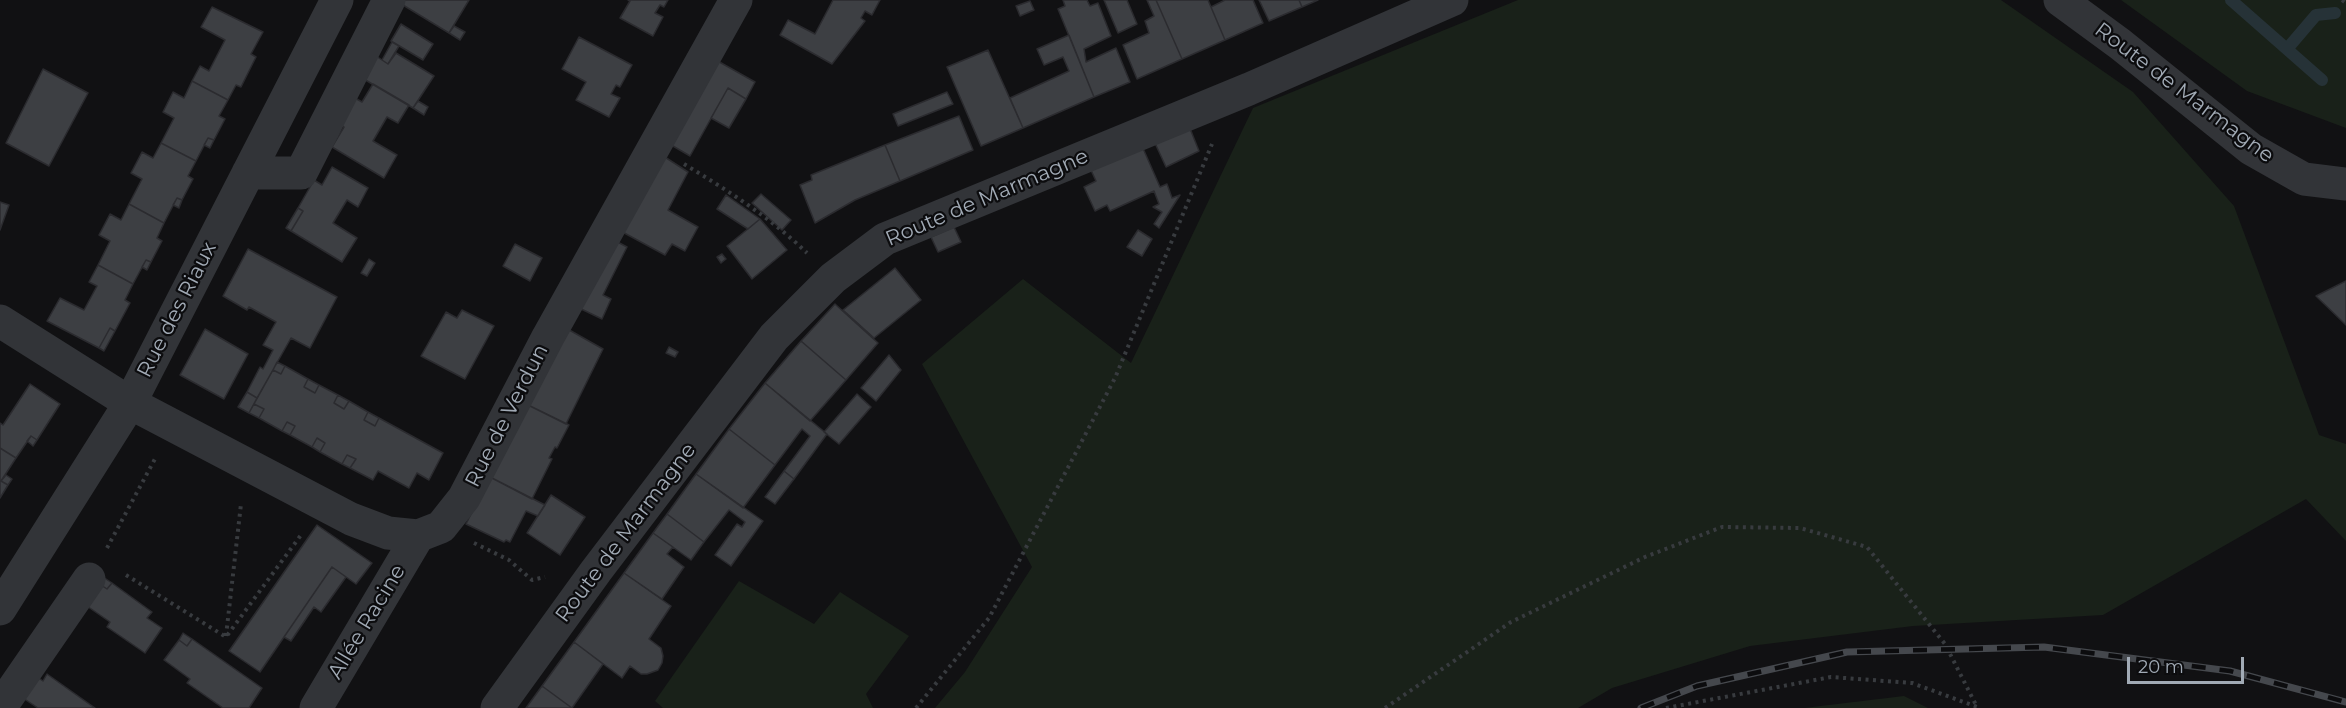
<!DOCTYPE html>
<html>
<head>
<meta charset="utf-8">
<style>
	body { margin:0 }
	#map { position:relative; width:2346px; height:708px; overflow:hidden; background:#111113; font-family:Montserrat,sans-serif }
	canvas { display:block }
	.scale { position:absolute; left:2127px; top:657px; width:117px; height:27px; box-sizing:border-box; border:3px solid #a1aab5; border-top:0; padding-left:8px; font-size:18px; line-height:21px; white-space:nowrap; color:#a1aab5; -webkit-text-stroke:4px #0c0c0e; paint-order:stroke }
</style>
</head>
<body>
<div id="map">
<canvas width="2346" height="708"></canvas>
<div class="scale">20 m</div>
</div>
<script>
const context = document.querySelector('canvas').getContext('2d');
context.lineJoin = 'round';
function fillPath(path, color) {
  context.fillStyle = color;
  context.fill(path, 'evenodd');
}
function strokePath(path, color, width, dash) {
  context.strokeStyle = color;
  context.lineWidth = width;
  context.lineCap = dash ? 'butt' : 'round';
  context.setLineDash(dash || []);
  context.stroke(path);
}
function label(font, color, halo, rows, align = 'center') {
  context.font = font + ' Montserrat,sans-serif';
  context.lineWidth = 4.5;
  context.setLineDash([]);
  context.textBaseline = 'middle';
  context.strokeStyle = halo;
  context.fillStyle = color;
  for (const [text, x, y, turn = 0] of rows) {
    context.save();
    context.translate(x, y);
    context.rotate((+turn || 0) * Math.PI / 180);
    context.textAlign = isNaN(turn) ? turn : align;
    if (halo) context.strokeText(text, 0, 0);
    context.fillText(text, 0, 0);
    context.restore();
  }
}
fillPath(new Path2D(`
	M1518 0H2001L2133 92 2234 206 2319 435 2346 444V541L2306 499 2103 615 1913 626 1750 646 1612 688 1578 708H935L965 672 1032 567 922 364 1023 279 1131 363 1253 108Z
	M2121 0H2346V128L2247 91Z
	M739 581 814 624 840 592 909 636 866 694 873 708H663L655 701Z
	M1904 696 1928 708H1804Z`), '#192119');
strokePath(new Path2D(`
	M2231 0 2322 80
	M2287 49 2316 15 2335 13`), '#263237', 12);
const building = new Path2D(`
	M399 0H469L449 33 398 2Z
	M628 0H668L664 7 660 5 655 13 663 17 653 36 620 18 630 1Z
	M833 0H880L872 15 865 11 861 18 865 21 832 64 780 35 788 20 815 34Z
	M1063 0H1087L1090 6 1098 3 1111 36 1084 49 1086 62 1116 48 1130 82 1094 97 1058 9 1065 6Z
	M1104 0H1127L1137 24 1118 33Z
	M1147 0H1156L1182 59 1137 79 1123 45 1149 33 1145 21 1154 16Z
	M1156 0H1208L1225 40 1182 59Z
	M1225 0H1253L1263 23 1225 40 1211 7Z
	M1259 0H1299L1302 7 1269 21Z
	M1299 0H1318L1302 7Z
	M1030 1 1034 10 1020 16 1016 6Z
	M212 7 263 32 251 54 256 57 241 87 236 85 228 100 192 81 200 66 209 71 225 40 201 27Z
	M401 24 433 44 423 60 391 41Z
	M454 26 465 32 460 40 449 33Z
	M1069 35 1094 97 1023 128 1010 98 1069 71 1063 57 1044 65 1037 49Z
	M579 37 632 65 620 87 616 85 611 94 620 98 609 117 576 100 586 82 562 69Z
	M392 42 399 46 388 64 382 60Z
	M988 50 1023 128 981 146 947 67Z
	M396 53 434 76 413 108 362 78 376 56 388 64Z
	M707 55 755 82 746 99 728 88 690 156 661 139Z
	M43 69 88 93 49 166 6 143Z
	M192 81 228 100 219 116 225 119 214 140 208 138 196 161 161 143 174 118 163 112 173 92 184 98Z
	M373 84 409 105 398 123 387 117 373 141 397 155 384 178 332 147 344 127 339 123 355 98 362 102Z
	M728 88 746 99 729 128 711 118Z
	M947 92 953 104 898 126 893 114Z
	M418 101 428 107 424 115 413 108Z
	M959 116 973 150 900 181 885 145Z
	M1189 126 1199 151 1166 167 1154 141Z
	M208 138 214 140 210 148 204 145Z
	M161 143 196 161 188 176 193 179 182 200 177 198 164 223 129 204 142 179 131 173 142 152 153 158Z
	M885 145 900 181 855 200 815 223 800 185 812 180 811 175Z
	M1142 146 1160 187 1167 184 1172 198 1180 195 1159 228 1154 224 1162 212 1153 207 1159 204 1154 191 1110 211 1107 205 1095 211 1084 187 1096 181 1090 168Z
	M654 150 688 172 668 210 698 227 685 251 672 244 665 255 615 228Z
	M332 167 368 188 358 207 347 200 333 223 357 238 342 262 291 231 303 211 298 208 314 180 322 185Z
	M761 194 791 220 782 230 752 203Z
	M726 195 760 219 748 229 717 209Z
	M177 198 182 200 179 208 173 205Z
	M0 202 9 205 0 230Z
	M129 204 164 223 157 238 162 241 151 262 146 260 133 284 98 265 110 241 99 235 110 214 121 220Z
	M298 208 303 211 291 231 286 228Z
	M760 219 787 250 752 279 727 246Z
	M954 227 961 242 938 252 931 237Z
	M1138 230 1152 239 1142 256 1127 247Z
	M610 238 627 247 603 295 611 299 602 319 575 306Z
	M515 244 542 258 530 281 503 266Z
	M248 249 337 297 310 348 291 338 257 398 247 392 260 367 263 369 273 350 263 345 276 322 249 307 247 310 223 296Z
	M722 254 726 259 721 263 717 257Z
	M369 259 375 263 367 276 361 273Z
	M146 260 151 262 147 270 142 267Z
	M98 265 133 284 125 300 130 303 115 331 110 328 99 348 47 321 60 298 84 310 97 286 89 282Z
	M895 268 921 300 874 338 843 310Z
	M2346 281V325L2316 296Z
	M835 304 878 343 846 380 801 341Z
	M462 310 494 326 465 379 421 356 446 312 457 318Z
	M564 327 603 349 566 424 526 404Z
	M110 328 115 331 104 351 99 348Z
	M205 329 248 354 224 399 180 375Z
	M801 341 846 380 810 421 765 383Z
	M669 347 678 352 675 357 666 353Z
	M889 355 901 370 876 401 861 388Z
	M277 362 285 366 281 374 273 370Z
	M285 366 308 379 304 387 315 393 319 385 338 395 334 403 344 409 349 401 368 412 364 420 375 426 379 418 443 453 429 480 417 473 409 488 378 471 373 480 350 468 356 459 347 455 342 464 320 452 325 443 317 438 312 447 290 435 295 426 287 422 282 431 259 418 264 409 254 404 273 370 281 374Z
	M308 379 319 385 315 393 304 387Z
	M765 383 827 434 794 479 784 471 810 436 802 429 775 465 729 429Z
	M30 384 60 404 37 440 31 436 16 458 0 448V423L3 425Z
	M247 392 257 398 249 413 238 407Z
	M857 394 871 407 839 444 824 432Z
	M338 395 349 401 344 409 334 403Z
	M254 404 264 409 259 418 249 413Z
	M526 404 569 425 557 448 555 447 549 458 552 459 532 499 490 477Z
	M368 412 379 418 375 426 364 420Z
	M287 422 295 426 290 435 282 431Z
	M729 429 775 465 743 508 696 474Z
	M31 436 37 440 33 446 27 441Z
	M317 438 325 443 320 452 312 447Z
	M0 448 16 458 1 481 8 485 0 498Z
	M347 455 356 459 350 468 342 464Z
	M784 471 794 479 775 504 765 497Z
	M696 474 763 521 731 566 715 555 737 524 742 527 745 522 729 510 704 542 667 514Z
	M6 475 12 479 8 485 1 481Z
	M490 477 545 505 538 516 526 511 510 542 506 540 504 542 466 524Z
	M551 495 585 517 560 555 527 533Z
	M667 514 704 542 691 560 653 533Z
	M317 525 372 563 356 584 332 567 260 672 229 651Z
	M653 533 673 547 667 554 684 567 662 599 624 573Z
	M332 567 346 577 321 612 314 607 291 641 284 637Z
	M624 573 671 606 649 639 661 648 663 656 662 663 658 670 647 674H641L630 666 622 678 574 642Z
	M103 577 112 583 107 589 98 583Z
	M98 583 107 589 112 583 152 612 147 618 162 628 145 653 107 627 110 622 84 604Z
	M183 633 192 639 187 646 179 640Z
	M192 639 262 688 249 708H223L187 683 190 679 164 660 179 640 187 646Z
	M574 642 603 664 572 708 542 686Z
	M47 674 95 708H38L20 696 34 675 43 681Z
	M542 686 572 708H526Z`);
fillPath(building, '#3d3f43');
strokePath(building, '#2b2b2f', 1.5);
strokePath(new Path2D(`
	M2342 0 2346 3
	M684 164C727 190 771 218 807 253
	M474 543 509 560 532 580 545 577
	M107 548 156 457
	M126 575 226 637 301 535
	M226 636 241 504
	M916 708 989 618 1115 378 1212 144
	M1385 708 1511 622 1645 557 1722 527 1800 528 1867 547 1945 644 1977 707 1974 708
	M1666 708 1831 677 1912 683 1980 708`), '#383b3f', 4, [3, 4.5]);
strokePath(new Path2D(`
	M2060 0 2120 44 2251 149 2304 179 2346 184
	M248 173H301L389 0
	M0 321 130 403 351 519 388 533 418 536 441 527 464 498 548 337 736 0
	M0 609 130 403 337 0
	M0 708 89 579
	M316 708 418 536
	M497 708 596 571 774 337 833 278 885 239 1249 89 1452 0`), '#323438', 33);
const rail = new Path2D(`
	M1641 708 1697 686 1847 652 2044 647 2230 671 2346 702`);
strokePath(rail, '#45484d', 7);
strokePath(rail, '#0c0c0e', 4.5, [14]);
label('21px', '#a1aab5', '#0c0c0e', [
	["Route de Marmagne",2184,93,37],
	["Route de Marmagne",987,198,-23],
	["Rue des Riaux",177,310,-63],
	["Rue de Verdun",507,416,-63],
	["Route de Marmagne",626,533,-53],
	["Allée Racine",367,622,-59]
]);
</script>
</body>
</html>
